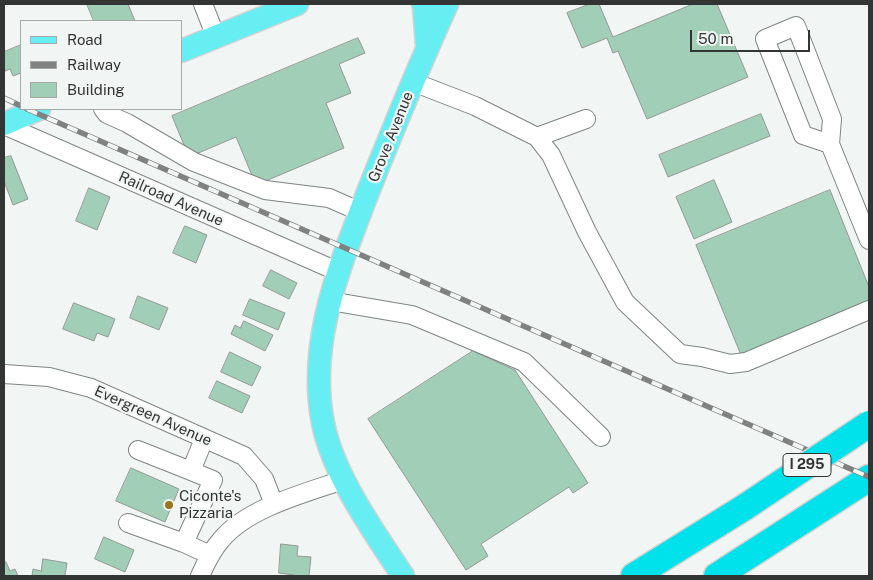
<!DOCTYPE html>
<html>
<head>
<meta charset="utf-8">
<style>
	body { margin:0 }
	#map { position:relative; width:873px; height:580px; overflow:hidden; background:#f1f6f5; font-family:"Public Sans",sans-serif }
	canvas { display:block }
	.frame { position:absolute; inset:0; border:5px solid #333534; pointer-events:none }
	.legend { position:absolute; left:20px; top:20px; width:162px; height:90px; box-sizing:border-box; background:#f1f6f5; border:1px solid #a5a9a8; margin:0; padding:6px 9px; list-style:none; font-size:15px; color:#333534 }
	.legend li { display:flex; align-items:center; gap:10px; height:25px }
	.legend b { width:25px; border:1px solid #a5a9a8 }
	.scale { position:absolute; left:690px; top:30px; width:120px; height:22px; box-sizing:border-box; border:2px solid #333534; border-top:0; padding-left:6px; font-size:15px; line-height:18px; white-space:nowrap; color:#333534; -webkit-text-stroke:4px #f1f6f5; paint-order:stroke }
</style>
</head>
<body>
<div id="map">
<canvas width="873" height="580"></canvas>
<div class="frame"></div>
<ul class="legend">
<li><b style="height:6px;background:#66eef3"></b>Road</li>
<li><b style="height:6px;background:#7f8281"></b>Railway</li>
<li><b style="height:14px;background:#a0ceb6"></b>Building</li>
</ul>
<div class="scale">50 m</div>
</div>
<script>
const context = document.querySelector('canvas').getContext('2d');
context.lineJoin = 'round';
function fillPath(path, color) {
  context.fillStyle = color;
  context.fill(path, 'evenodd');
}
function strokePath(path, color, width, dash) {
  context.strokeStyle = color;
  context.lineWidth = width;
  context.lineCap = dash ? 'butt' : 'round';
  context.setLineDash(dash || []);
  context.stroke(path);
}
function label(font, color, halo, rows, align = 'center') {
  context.font = font + ' "Public Sans",sans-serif';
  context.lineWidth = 4.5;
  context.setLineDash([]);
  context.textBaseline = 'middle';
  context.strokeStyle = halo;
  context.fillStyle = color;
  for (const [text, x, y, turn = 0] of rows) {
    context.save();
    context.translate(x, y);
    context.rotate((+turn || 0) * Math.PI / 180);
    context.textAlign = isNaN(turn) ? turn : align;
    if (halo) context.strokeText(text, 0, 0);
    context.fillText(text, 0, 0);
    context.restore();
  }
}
const building = new Path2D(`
	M87 4H128L135 21H94Z
	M590 4H599L613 37 693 4H717L748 77 647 119 618 51 613 53 607 38 582 48 567 13Z
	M358 38 365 53 339 64 351 93 326 103 344 148 256 185 236 137 189 157 172 116Z
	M21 45V73L13 76 10 69 5 71 4 67V52Z
	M761 114 770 136 668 177 659 155Z
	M11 156 28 199 13 205 4 181V158Z
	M714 180 732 222 694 239 676 197Z
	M89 188 110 197 97 230 76 221Z
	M830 190 869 287V304L741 355 696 245Z
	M185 226 207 235 196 263 173 253Z
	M271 270 297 283 289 299 263 286Z
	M138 296 168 308 159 330 130 318Z
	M250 299 285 313 278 330 243 315Z
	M74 303 115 319 108 337 97 333 94 341 63 329Z
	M244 321 273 335 265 351 231 334 235 325 240 328Z
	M473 351 515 370 588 483 573 493 569 487 481 544 488 556 466 570 368 419Z
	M230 352 261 367 252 386 221 372Z
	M217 381 250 396 242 413 209 398Z
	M131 468 179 489 165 522 116 501Z
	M104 537 134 550 125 572 95 559Z
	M281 544 298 546 297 556 311 557 309 576H294V575L279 573Z
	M43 559 67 563 65 576H32L33 569 41 571Z
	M6 562 10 571 15 569 18 576H4V563Z`);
fillPath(building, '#a0ceb6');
strokePath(building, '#939895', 1);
const minor = new Path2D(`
	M203 4 216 37
	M413 82 475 106 537 137 551 155 587 232 625 302 680 354 702 357 730 364 746 362 869 310
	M103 109 107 114 127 123 194 162 265 190 329 198 361 212
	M4 125 339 272
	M537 137 586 119
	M830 144 803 135 765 39 796 26 832 119 830 144 869 240
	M330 301 412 315 524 362 601 437
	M4 374 49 377 91 388 244 456 264 479 274 504
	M204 439 191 471 213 480 184 543 210 555
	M138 450 191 471
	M128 523 184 543
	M200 576C206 563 211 551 221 540 247 508 305 493 343 480`);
const major = new Path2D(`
	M423 4 424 7 427 45
	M181 51 297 4
	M4 124 39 109
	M403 576C374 532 333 475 323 423 307 342 340 266 368 192 393 129 419 66 447 4`);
const highway = new Path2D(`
	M634 576 745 507
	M717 576 869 478`);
strokePath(minor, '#7f8483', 20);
strokePath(major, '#d2d3d2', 25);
strokePath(highway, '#d2d3d2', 29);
strokePath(minor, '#fff', 18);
strokePath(major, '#66eef3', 22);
strokePath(highway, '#00e2eb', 26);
const rail = new Path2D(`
	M4 98 21 106
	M27 109 869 477`);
strokePath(rail, '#7f8281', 5.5);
strokePath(rail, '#f1f6f5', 4, [11]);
const highwayBridge = new Path2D(`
	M745 507 869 424`);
strokePath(highwayBridge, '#d2d3d2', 29, []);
strokePath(highwayBridge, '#00e2eb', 26);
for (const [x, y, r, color] of [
	[169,505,5,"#97741d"]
]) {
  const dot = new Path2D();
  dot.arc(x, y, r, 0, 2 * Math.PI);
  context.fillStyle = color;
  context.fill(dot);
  strokePath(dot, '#f1f6f5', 2);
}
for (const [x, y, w] of [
	[807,465,48]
]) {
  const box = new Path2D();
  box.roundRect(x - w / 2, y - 11.5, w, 23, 4);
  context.fillStyle = '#f1f6f5';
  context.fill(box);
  strokePath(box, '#333534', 1);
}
label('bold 14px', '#333534', null, [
	["I 295",807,465]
]);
label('15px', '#333534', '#f1f6f5', [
	["Grove Avenue",391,137,-68],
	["Railroad Avenue",171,199,24],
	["Evergreen Avenue",153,416,24]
]);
label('15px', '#333534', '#f1f6f5', [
	["Ciconte's",179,496],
	["Pizzaria",179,513]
], 'left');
</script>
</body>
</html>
